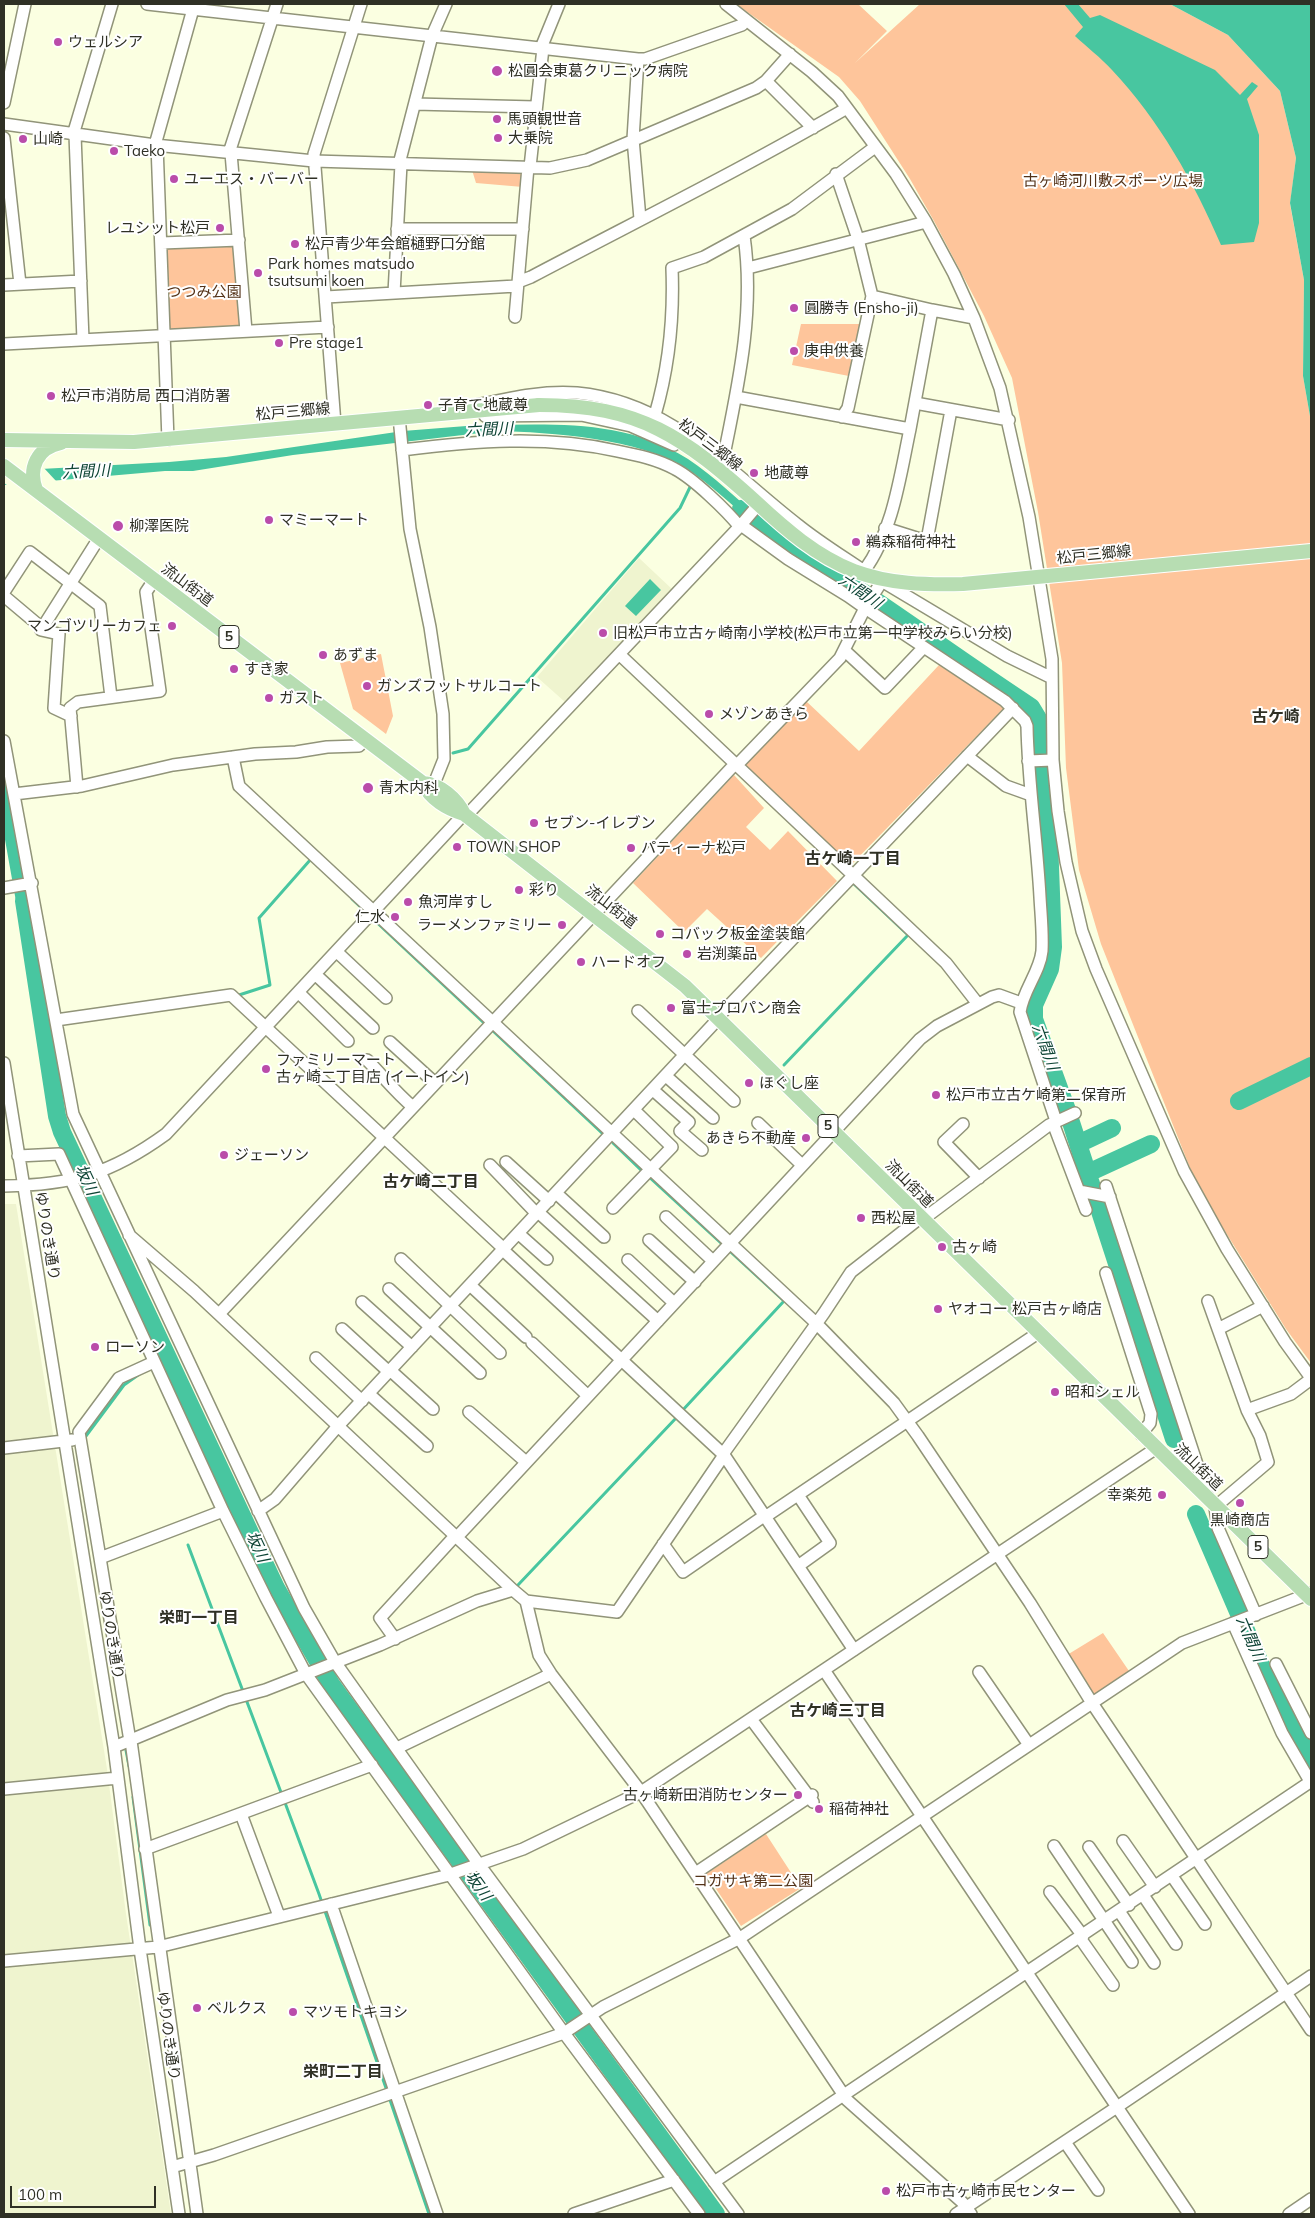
<!DOCTYPE html>
<html>
<head>
<meta charset="utf-8">
<style>
	body { margin:0 }
	#map { position:relative; width:1315px; height:2218px; overflow:hidden; background:#fbffe1; font-family:Mulish,sans-serif }
	canvas { display:block }
	.frame { position:absolute; inset:0; border:5px solid #2f3025; pointer-events:none }
	.scale { position:absolute; left:10px; top:2186px; width:146px; height:22px; box-sizing:border-box; border:2px solid #2f3025; border-top:0; padding-left:6px; font-size:15px; line-height:18px; white-space:nowrap; color:#2f3025; -webkit-text-stroke:4px #fff; paint-order:stroke }
</style>
</head>
<body>
<div id="map">
<canvas width="1315" height="2218"></canvas>
<div class="frame"></div>
<div class="scale">100 m</div>
</div>
<script>
const context = document.querySelector('canvas').getContext('2d');
context.lineJoin = 'round';
function fillPath(path, color) {
  context.fillStyle = color;
  context.fill(path, 'evenodd');
}
function strokePath(path, color, width, dash) {
  context.strokeStyle = color;
  context.lineWidth = width;
  context.lineCap = dash ? 'butt' : 'round';
  context.setLineDash(dash || []);
  context.stroke(path);
}
function label(font, color, halo, rows, align = 'center') {
  context.font = font + ' Mulish,"Noto Sans JP",sans-serif';
  context.lineWidth = 4;
  context.setLineDash([]);
  context.textBaseline = 'middle';
  context.strokeStyle = halo;
  context.fillStyle = color;
  for (const [text, x, y, turn = 0] of rows) {
    context.save();
    context.translate(x, y);
    context.rotate((+turn || 0) * Math.PI / 180);
    context.textAlign = isNaN(turn) ? turn : align;
    if (halo) context.strokeText(text, 0, 0);
    context.fillText(text, 0, 0);
    context.restore();
  }
}
fillPath(new Path2D(`
	M639 558 672 589 565 702 537 677Z
	M4 1204H16L107 1769 126 1914 171 2214H4Z`), '#eff4cf');
fillPath(new Path2D(`
	M736 4H858L887 31 855 63 920 4H1170L1228 35 1280 91 1296 158 1290 204 1304 280 1303 376 1311 422V1363L1286 1329 1198 1188 1101 944 1079 870 1066 768 1062 663 1038 512 1012 378 984 316 934 221 910 179 860 101 839 77Z
	M519 169 524 177 523 187 476 183 472 170Z
	M232 243 236 247 241 326 173 331 169 327 167 247Z
	M801 324H861L849 376 792 365Z
	M381 654 393 716 386 734 353 709 340 663Z
	M939 665 1005 707 849 867 744 765 806 701 859 751Z
	M734 775 764 808 746 827 770 850 788 831 837 881 761 958 707 909 684 932 633 883Z
	M1103 1633 1129 1671 1093 1695 1067 1655Z
	M766 1834 801 1888 741 1926 706 1874Z`), '#fec59b');
fillPath(new Path2D(`
	M1064 4H1078L1090 18 1100 15 1215 70 1240 95 1252 82 1258 86 1247 99 1259 135V223L1254 242 1221 245C1194 182 1159 120 1112 70 1101 58 1087 47 1075 36L1083 27Z
	M1170 4H1311V422L1303 376 1304 280 1290 203 1296 158 1280 91 1228 35Z
	M479 425C553 425 622 418 688 459 714 476 738 500 762 520L757 526C734 507 711 485 686 468 641 439 550 432 497 431L293 455 193 471H165L4 485V471L169 462 226 457 403 431Z
	M650 579 661 590 636 616 625 606Z
	M4 757 36 921 20 924 4 834Z`), '#48c6a0');
fillPath(new Path2D(`
	M43 467 57 482 10 487 4 483V469Z`), '#fbffe1');
strokePath(new Path2D(`
	M453 753 468 749 680 508 692 483
	M352 899 367 913
	M372 918 484 1023
	M239 995 270 985 259 918 311 859 313 861
	M493 1031 603 1134
	M784 1065 908 935 854 884
	M613 1143 643 1172
	M648 1176 784 1301 681 1412
	M157 1363 167 1356
	M83 1440 124 1385 141 1373
	M188 1545 282 1795
	M518 1585 677 1417
	M125 1745 129 1766
	M133 1797 150 1925
	M284 1800 319 1894 387 2091
	M389 2097 429 2214`), '#48c6a0', 3);
strokePath(new Path2D(`
	M741 509C779 543 825 567 867 595 922 632 976 671 1031 707L1040 722 1041 767 1049 840 1053 947 1050 969 1034 1005V1019L1067 1110 1174 1439
	M24 901 57 1116 62 1132 276 1588 331 1684 716 2214
	M1239 1101 1311 1066
	M1078 1144 1112 1128
	M1088 1173 1151 1144
	M1196 1514 1270 1686 1311 1759`), '#48c6a0', 18);
const minor = new Path2D(`
	M147 4 638 59H645L742 25 746 20
	M726 4 812 72 838 96 896 174 926 222 954 274 974 318 1000 388 1029 517 1052 659 1053 760 1058 811 1066 862 1082 931 1096 969 1184 1171 1227 1249 1285 1342 1311 1378
	M541 48 559 4
	M638 59 633 139 640 219
	M766 81 813 128
	M4 103 25 4
	M415 104 535 107
	M4 124 155 145 314 161 550 168 587 160 756 88 766 81 790 54
	M73 135 112 4
	M75 135 83 340
	M4 138 20 284
	M155 145 193 9
	M157 145 168 440
	M229 153 277 4
	M231 153 246 331
	M399 164 432 36 446 4
	M530 167 543 48
	M836 174 858 239 872 296 848 408 842 417
	M397 229H523
	M162 243 239 240
	M748 268 926 222
	M518 282 531 277C637 221 744 168 847 108
	M4 285 81 281
	M394 293 401 164
	M872 296 932 310
	M326 297 516 286
	M515 317 528 167
	M4 344 328 327
	M736 397 910 429C900 476 893 532 864 571
	M915 403 1009 420
	M472 406C506 399 542 390 577 393 672 402 728 471 798 525 819 542 842 556 864 571
	M655 415C669 367 674 319 672 268L704 257 792 209 875 147
	M485 416 581 415 631 426 674 445
	M399 417 410 529 430 627 443 714 444 759 434 784
	M335 424 314 154 361 4
	M910 429 932 310 974 318
	M402 450C475 441 545 435 617 451 637 455 657 459 675 469 694 479 726 510 740 527
	M723 460C738 386 755 312 744 236
	M885 528 923 540 928 535 951 410
	M880 580 1007 656 1052 678
	M882 581 865 608 1005 701 1025 721 1027 726C1028 783 1037 840 1040 897 1041 915 1043 933 1042 951 1040 972 1023 990 1020 1012L1056 1121
	M4 592 30 552 100 606 111 697
	M4 596 42 628
	M844 650 885 688 923 648
	M619 654 946 963 978 1004
	M71 716 54 708 59 634 41 630 99 538
	M4 741 73 1114 304 1608 335 1662 478 1863 738 2214
	M967 756 1006 786 1031 795
	M233 757 239 786 816 1323 894 1403 918 1436 1030 1603 1092 1703 1311 2030
	M1028 761 1053 760
	M736 766 840 658 865 608 848 596 788 559 741 525
	M77 787 70 708 78 702 160 691 146 592 154 580
	M14 794 82 786 173 765 255 754 296 752 327 747 359 746 365 739
	M466 816 741 525 764 498
	M4 888 32 883
	M337 952 386 998
	M316 975 373 1028
	M299 993 348 1041
	M638 1011 734 1101
	M718 1017 1013 708
	M56 1020 231 995 504 1249
	M390 1042 435 1083
	M367 1060C383 1076 396 1093 413 1107
	M4 1063 114 1747 140 1949 179 2214
	M666 1076 713 1118
	M653 1090 689 1122 680 1131 702 1150
	M758 1123 802 1165
	M1053 1123 1086 1210
	M963 1124 944 1142 979 1178
	M18 1156 59 1154 223 1511 266 1598 306 1674 564 2033 699 2214
	M506 1162 549 1201
	M490 1165 537 1214
	M4 1186C72 1185 111 1174 166 1134L464 814
	M1106 1186 1208 1498
	M1079 1191 1110 1197
	M556 1193 604 1237
	M613 1208 672 1147 634 1110
	M538 1212 658 1321
	M666 1217 713 1261
	M922 1220 1049 1125 1075 1113
	M519 1234 547 1259
	M129 1235 194 1291 513 1590
	M649 1240 695 1282
	M503 1250 724 1455 854 1650
	M401 1259 500 1353
	M628 1260 674 1303
	M1106 1273 1151 1414 1150 1423 1141 1434
	M470 1285 526 1337
	M389 1289 480 1373
	M1208 1301 1247 1410
	M362 1302 412 1347
	M219 1314 735 764
	M342 1329 389 1372
	M1218 1329 1263 1306
	M532 1343 587 1395
	M316 1358 362 1401
	M391 1371 433 1409
	M369 1394 427 1446
	M469 1412 526 1462
	M4 1448 72 1440
	M723 1454 824 1313 851 1272 920 1218
	M798 1495 830 1543 798 1566
	M258 1511 275 1499 338 1426 719 1018
	M765 1517 1038 1333
	M457 1537 920 1039 937 1026 992 997 999 995 1021 1003
	M663 1544 683 1572 764 1516
	M100 1558 79 1432 119 1378 154 1362
	M526 1601 617 1612 724 1455
	M1256 1615 1218 1528 1215 1507 1268 1462 1260 1436 1247 1410 1291 1394 1311 1379
	M1233 1623 1282 1733 1311 1783
	M395 1639 380 1618 455 1536
	M1276 1664 1311 1733
	M824 1670 1117 2107 1311 1976
	M979 1672 1029 1745
	M751 1719 813 1802
	M130 1741 100 1558 223 1511
	M131 1741 197 2214
	M114 1747 227 1700 265 1690 380 1645 477 1601 513 1590 526 1601 539 1655 551 1674 641 1792 847 2100 962 2202 971 2214
	M397 1748 551 1674
	M4 1789 118 1778
	M241 1814 279 1916
	M1123 1841 1155 1887
	M1054 1846 1132 1962
	M1089 1847 1129 1905
	M145 1849 372 1765
	M697 1872 812 1795
	M1172 1876 1205 1924
	M1050 1892 1083 1936
	M1143 1895 1176 1944
	M331 1904 437 2214
	M1119 1911 1154 1963
	M1080 1938 1113 1985
	M4 1961 158 1947 445 1876 523 1849 641 1792 1155 1449
	M1065 2142 1098 2190
	M172 2167 214 2155 564 2033 603 2007 740 1938 1182 1643 1311 1593
	M714 2182 1310 1782
	M574 2214 674 2180
	M956 2214 1117 2107 1189 2214
	M1289 2214 1311 2199`);
const major = new Path2D(`
	M4 440 134 442 539 405
	M4 466 423 783C430 799 447 809 464 814L685 986 1311 1599
	M36 490C28 468 37 448 61 443
	M423 783C440 784 457 799 464 814`);
strokePath(minor, '#919479', 14);
strokePath(major, '#fff', 16);
strokePath(minor, '#fff', 11);
strokePath(major, '#b7ddb2', 14);
const majorBridge = new Path2D(`
	M539 405C640 405 684 437 756 502 785 529 816 556 854 571 889 584 926 585 963 584L1311 551`);
strokePath(majorBridge, '#fff', 16, []);
strokePath(majorBridge, '#b7ddb2', 14);
for (const [x, y, r, color] of [
	[58,42,5,"#ba4caa"],
	[497,71,6,"#ba4caa"],
	[497,119,5,"#ba4caa"],
	[498,138,5,"#ba4caa"],
	[23,139,5,"#ba4caa"],
	[114,151,5,"#ba4caa"],
	[174,179,5,"#ba4caa"],
	[220,228,5,"#ba4caa"],
	[295,244,5,"#ba4caa"],
	[258,273,5,"#ba4caa"],
	[794,308,5,"#ba4caa"],
	[279,343,5,"#ba4caa"],
	[794,351,5,"#ba4caa"],
	[51,396,5,"#ba4caa"],
	[428,405,5,"#ba4caa"],
	[754,473,5,"#ba4caa"],
	[269,520,5,"#ba4caa"],
	[118,526,6,"#ba4caa"],
	[856,542,5,"#ba4caa"],
	[172,626,5,"#ba4caa"],
	[603,633,5,"#ba4caa"],
	[323,655,5,"#ba4caa"],
	[234,669,5,"#ba4caa"],
	[367,686,5,"#ba4caa"],
	[269,698,5,"#ba4caa"],
	[709,714,5,"#ba4caa"],
	[368,788,6,"#ba4caa"],
	[534,823,5,"#ba4caa"],
	[457,847,5,"#ba4caa"],
	[631,848,5,"#ba4caa"],
	[519,890,5,"#ba4caa"],
	[408,902,5,"#ba4caa"],
	[395,917,5,"#ba4caa"],
	[562,925,5,"#ba4caa"],
	[660,934,5,"#ba4caa"],
	[687,954,5,"#ba4caa"],
	[581,962,5,"#ba4caa"],
	[671,1008,5,"#ba4caa"],
	[266,1069,5,"#ba4caa"],
	[749,1083,5,"#ba4caa"],
	[936,1095,5,"#ba4caa"],
	[806,1138,5,"#ba4caa"],
	[224,1155,5,"#ba4caa"],
	[861,1218,5,"#ba4caa"],
	[942,1247,5,"#ba4caa"],
	[938,1309,5,"#ba4caa"],
	[95,1347,5,"#ba4caa"],
	[1055,1392,5,"#ba4caa"],
	[1162,1495,5,"#ba4caa"],
	[1240,1503,5,"#ba4caa"],
	[798,1795,5,"#ba4caa"],
	[819,1809,5,"#ba4caa"],
	[197,2008,5,"#ba4caa"],
	[293,2012,5,"#ba4caa"],
	[886,2191,5,"#ba4caa"]
]) {
  const dot = new Path2D();
  dot.arc(x, y, r, 0, 2 * Math.PI);
  context.fillStyle = color;
  context.fill(dot);
  strokePath(dot, '#fff', 2);
}
for (const [x, y, w] of [
	[229,637,20],
	[828,1126,20],
	[1258,1547,20]
]) {
  const box = new Path2D();
  box.roundRect(x - w / 2, y - 11.5, w, 23, 4);
  context.fillStyle = '#fff';
  context.fill(box);
  strokePath(box, '#2f3025', 1);
}
label('bold 14px', '#2f3025', null, [
	["5",229,637],
	["5",828,1126],
	["5",1258,1547]
]);
label('15px', '#2f3025', '#fff', [
	["ウェルシア",68,42],
	["松圓会東葛クリニック病院",508,71],
	["馬頭観世音",507,119],
	["大乗院",508,138],
	["山崎",33,139],
	["Taeko",124,151],
	["ユーエス・バーバー",184,179],
	["レユシット松戸",210,228,"right"],
	["松戸青少年会館樋野口分館",305,244],
	["Park homes matsudo",268,264],
	["tsutsumi koen",268,281],
	["圓勝寺 (Ensho-ji)",804,308],
	["Pre stage1",289,343],
	["庚申供養",804,351],
	["松戸市消防局 西口消防署",61,396],
	["子育て地蔵尊",438,405],
	["地蔵尊",764,473],
	["マミーマート",279,520],
	["柳澤医院",129,526],
	["鵜森稲荷神社",866,542],
	["マンゴツリーカフェ",162,626,"right"],
	["旧松戸市立古ヶ崎南小学校(松戸市立第一中学校みらい分校)",613,633],
	["あずま",333,655],
	["すき家",244,669],
	["ガンズフットサルコート",377,686],
	["ガスト",279,698],
	["メゾンあきら",719,714],
	["青木内科",379,788],
	["セブン-イレブン",544,823],
	["TOWN SHOP",467,847],
	["パティーナ松戸",641,848],
	["彩り",529,890],
	["魚河岸すし",418,902],
	["仁水",385,917,"right"],
	["ラーメンファミリー",552,925,"right"],
	["コバック板金塗装館",670,934],
	["岩渕薬品",697,954],
	["ハードオフ",591,962],
	["富士プロパン商会",681,1008],
	["ファミリーマート",276,1060],
	["古ヶ崎二丁目店 (イートイン)",276,1077],
	["ほぐし座",759,1083],
	["松戸市立古ケ崎第二保育所",946,1095],
	["あきら不動産",796,1138,"right"],
	["ジェーソン",234,1155],
	["西松屋",871,1218],
	["古ヶ崎",952,1247],
	["ヤオコー 松戸古ヶ崎店",948,1309],
	["ローソン",105,1347],
	["昭和シェル",1065,1392],
	["幸楽苑",1152,1495,"right"],
	["黒崎商店",1240,1520,"center"],
	["古ヶ崎新田消防センター",788,1795,"right"],
	["稲荷神社",829,1809],
	["ベルクス",207,2008],
	["マツモトキヨシ",303,2012],
	["松戸市古ヶ崎市民センター",896,2191]
], 'left');
label('15px', '#543319', '#fff', [
	["古ヶ崎河川敷スポーツ広場",1113,181],
	["つつみ公園",204,292],
	["コガサキ第二公園",753,1881]
]);
label('15px', '#2f3025', '#fff', [
	["松戸三郷線",293,412,-5],
	["松戸三郷線",710,445,37],
	["松戸三郷線",1094,555,-6],
	["流山街道",187,585,37],
	["流山街道",611,907,38],
	["流山街道",909,1184,45],
	["ゆりのき通り",47,1236,81],
	["流山街道",1198,1467,44],
	["ゆりのき通り",111,1635,81],
	["ゆりのき通り",168,2036,82]
]);
label('italic 16px', '#0f4536', '#fff', [
	["六間川",489,430,-3],
	["六間川",86,472,-3],
	["六間川",860,592,34],
	["六間川",1045,1047,70],
	["坂川",86,1180,65],
	["坂川",257,1547,65],
	["六間川",1250,1639,67],
	["坂川",478,1886,54]
]);
label('bold 16px', '#2f3025', '#fff', [
	["古ケ崎",1276,717],
	["古ケ崎一丁目",853,859],
	["古ケ崎二丁目",431,1182],
	["栄町一丁目",199,1618],
	["古ケ崎三丁目",838,1711],
	["栄町二丁目",343,2072]
]);
</script>
</body>
</html>
